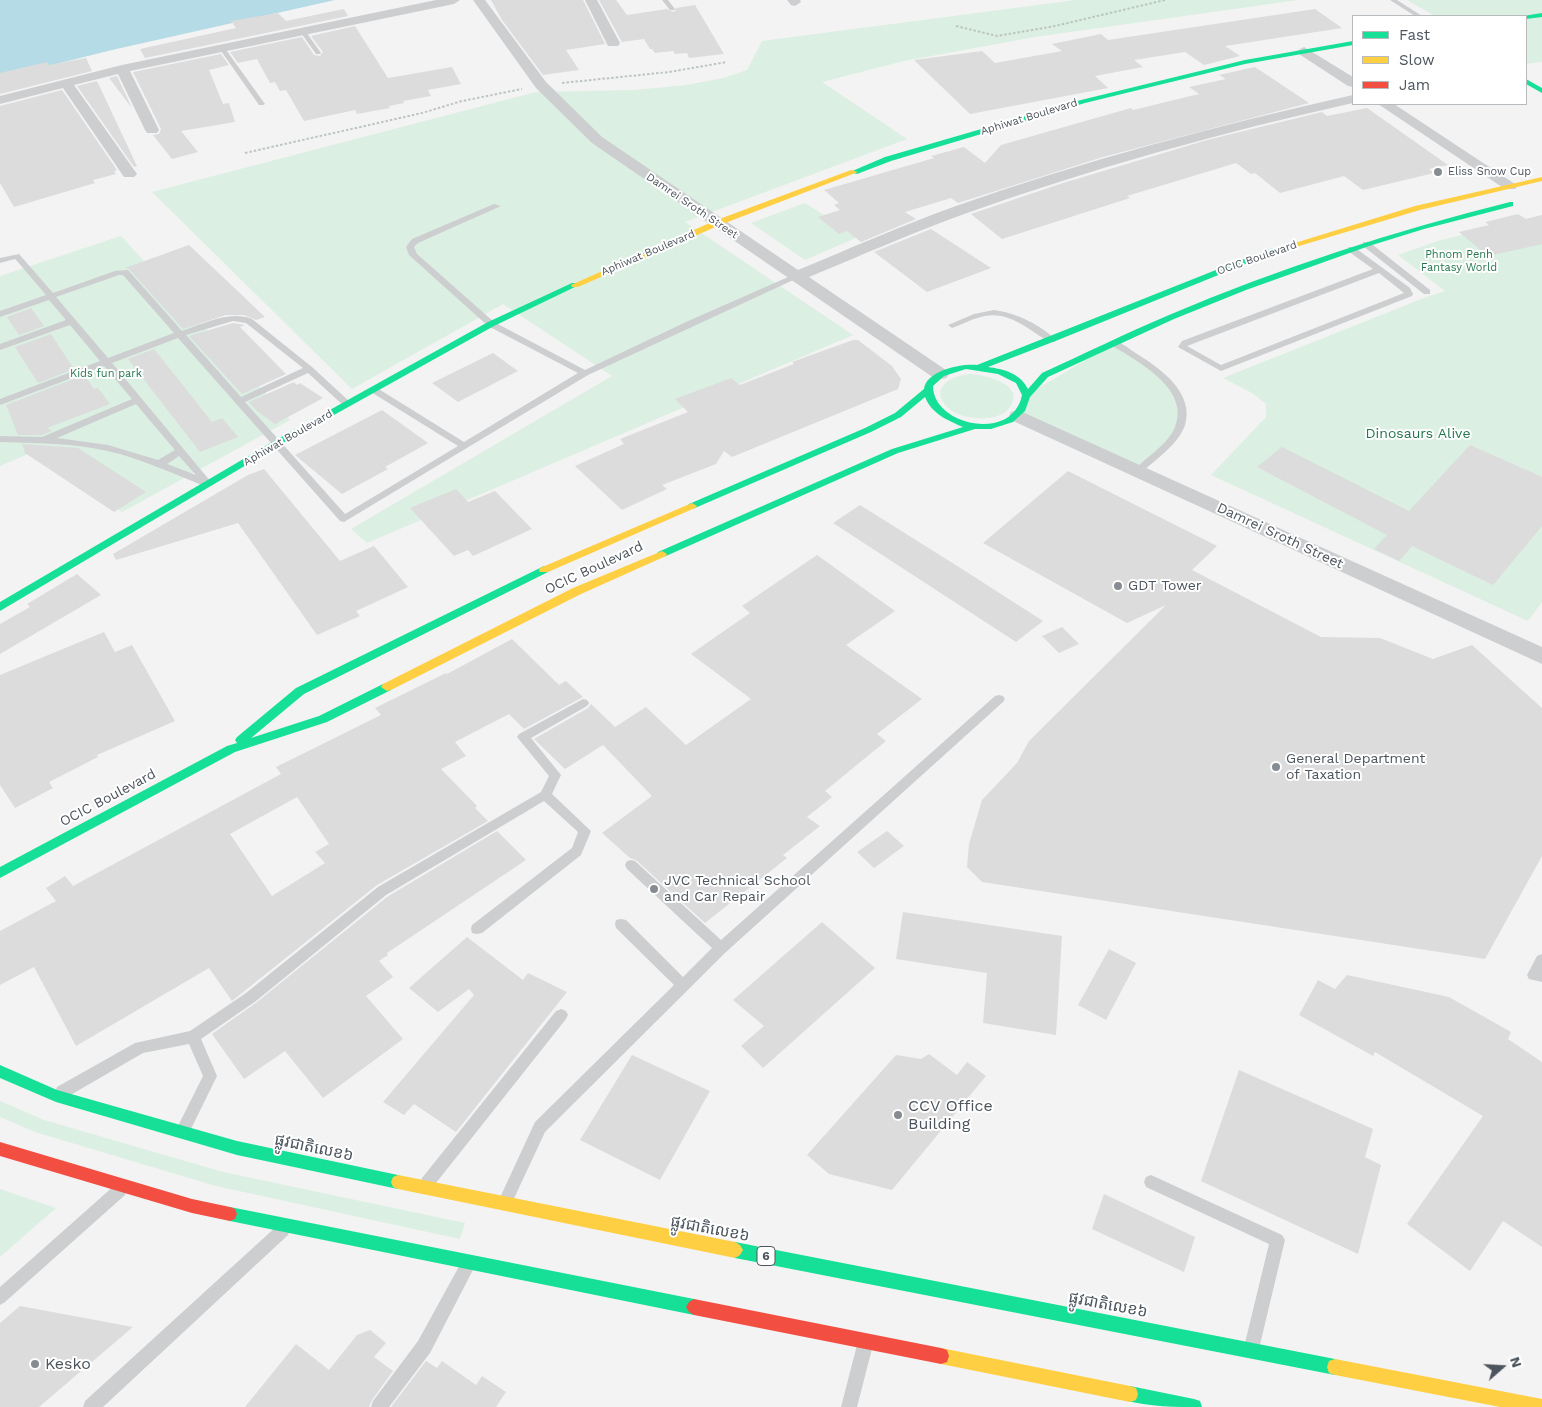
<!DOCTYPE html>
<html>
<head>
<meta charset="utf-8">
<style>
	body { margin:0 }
	#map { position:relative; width:1542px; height:1407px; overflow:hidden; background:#f3f3f3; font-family:"Work Sans",sans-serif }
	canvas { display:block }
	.legend { position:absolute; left:1352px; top:15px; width:175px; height:90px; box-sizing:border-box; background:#fff; border:1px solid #b7bbbe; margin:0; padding:6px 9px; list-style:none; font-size:15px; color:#4c545d }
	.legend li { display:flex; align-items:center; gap:10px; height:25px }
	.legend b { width:25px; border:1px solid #b7bbbe }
	.north { position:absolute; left:1477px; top:1342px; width:50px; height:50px; -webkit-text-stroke:4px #fff; paint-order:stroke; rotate:71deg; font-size:14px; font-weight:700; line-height:20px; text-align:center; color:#4c545d }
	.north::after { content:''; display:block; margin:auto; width:18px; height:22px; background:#4c545d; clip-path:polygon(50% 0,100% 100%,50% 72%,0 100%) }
</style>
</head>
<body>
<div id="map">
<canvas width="1542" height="1407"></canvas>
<ul class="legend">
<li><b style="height:6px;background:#16e098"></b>Fast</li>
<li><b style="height:6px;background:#ffcf43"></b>Slow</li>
<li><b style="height:6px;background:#f24e42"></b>Jam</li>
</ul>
<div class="north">N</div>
</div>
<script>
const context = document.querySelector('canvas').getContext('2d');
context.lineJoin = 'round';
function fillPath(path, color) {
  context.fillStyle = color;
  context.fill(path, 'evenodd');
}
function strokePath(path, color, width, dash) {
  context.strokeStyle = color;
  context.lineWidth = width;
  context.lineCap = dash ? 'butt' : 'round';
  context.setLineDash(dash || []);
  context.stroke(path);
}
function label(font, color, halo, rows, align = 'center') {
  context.font = font + ' "Work Sans","Noto Sans Khmer",sans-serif';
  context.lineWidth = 4;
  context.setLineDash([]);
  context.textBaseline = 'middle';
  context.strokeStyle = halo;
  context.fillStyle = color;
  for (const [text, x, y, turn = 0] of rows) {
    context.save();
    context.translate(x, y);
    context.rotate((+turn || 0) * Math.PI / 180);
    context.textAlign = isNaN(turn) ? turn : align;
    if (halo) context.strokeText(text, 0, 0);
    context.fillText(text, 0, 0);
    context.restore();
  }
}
fillPath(new Path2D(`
	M1076 0H1298L1035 37 904 61 822 82 907 139 685 222 853 335 367 543 351 529 612 376 503 304 352 389 152 192 536 92 634 90 687 85 723 78 747 70 762 41Z
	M1407 0H1542V62L1526 64V16H1435Z
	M805 203 858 237 805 260 751 223Z
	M1542 215V602L1528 621 1211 475 1266 417V404L1252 393 1223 378 1424 298 1445 291 1398 255 1438 241Z
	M121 236 290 420 122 512 33 452 0 466V276Z
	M1114 343 1143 361 1176 393 1180 426 1138 471 1018 416 1027 395Z
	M970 374C985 375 1026 384 1010 407 997 425 958 420 945 405 943 402 941 398 940 394 943 379 957 376 970 374Z
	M0 1101 44 1120 223 1172 465 1223 460 1239 216 1186 35 1132 0 1117Z
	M0 1189 56 1208 0 1257Z`), '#dbefe2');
fillPath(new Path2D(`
	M0 0H335L112 50 0 78Z`), '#b5dbe7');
fillPath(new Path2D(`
	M491 0H583L605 44 566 50 579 70 543 75 502 20Z
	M599 0H616L627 15 667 9 674 12 676 8 695 5 724 54 689 58 687 53 675 54 673 51 655 53 652 49H650L644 39 622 42Z
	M344 9 348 16 145 58 140 49 236 28 231 21 278 13 286 21Z
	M1315 9 1342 28 1225 46 1240 56 1204 65 1185 52 1134 60 1143 67 1095 76 1108 88 970 114 914 60 982 51 995 63 1062 51 1052 44 1101 34 1108 40Z
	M355 26 388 78 452 67 461 84 428 90 431 96 403 101 404 103 389 106 390 108 357 114 355 110 304 121 286 90 280 91 275 82 270 83 257 59 238 63 230 52 302 37 314 55 320 56 323 52 311 36Z
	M221 54 229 65 209 70 223 104 229 103 235 122 181 131 198 152 172 159 153 135 159 134 161 129 133 72Z
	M86 58 92 71 0 94V73L47 62 49 65Z
	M1255 67 1309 103 1103 157 958 203 951 198 905 212 916 219 861 242 847 231 839 234 818 217 840 210 834 205 839 203 824 190 934 158 931 156 964 147 985 163 1001 145 1131 108 1133 110 1199 94 1189 87 1226 79 1219 75Z
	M117 76 132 108 109 78Z
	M97 81 137 166 134 167 77 86Z
	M62 90 117 170 114 171 116 174 93 180 95 183 14 207 0 183V106Z
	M1367 108 1448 165 1429 169 1434 173 1363 190 1344 176 1280 193 1255 173 1251 174 1236 163 1127 196 1130 198 1002 239 971 214 1063 183 1207 140 1322 112 1327 116Z
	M1518 214 1526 219 1542 215V244L1488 256 1459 232 1489 225 1485 222Z
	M931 229 991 268 927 292 874 252Z
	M189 245 265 317 256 320 244 315H226L183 329 129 269 125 268Z
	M31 308 44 326 19 335 7 317Z
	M233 323 245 325 240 327 286 374 242 394 189 336Z
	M51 334 74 369 38 383 15 347Z
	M853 340H858L892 366 901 379 898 389 732 457 724 451 716 464 662 485 667 489 622 510 575 466 624 444 620 439 688 412 675 399 731 378 740 385 794 364 792 362Z
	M154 349 212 422 222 418 238 437 200 452 128 359Z
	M493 353 518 371 458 402 432 383Z
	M84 375 94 389 98 388 110 404 47 428 52 431 42 435H18L6 405Z
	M294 382 297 385 300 383 323 398 275 424 257 411 249 402Z
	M382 410 428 443 385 467 388 469 342 494 295 455Z
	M22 444 78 448 146 492 114 512 25 453Z
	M1470 445 1542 477V526L1493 585 1412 546 1399 561 1374 549 1387 535 1257 467 1282 447 1409 511Z
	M264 469 340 561 374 546 408 587 356 611 360 616 317 635 238 523 116 560 113 554 248 475Z
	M1068 471 1217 546 1192 570 1321 637 1380 638 1433 659 1472 645 1542 708V856L1485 959 982 882 967 867 969 844 982 800 1017 763 1029 741 1166 605 1127 623 983 543Z
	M456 489 468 502 495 491 532 529 473 556 468 550 454 556 410 508Z
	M860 505 962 569 1043 621 1016 642 833 523Z
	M817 555 895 611 846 645 922 699 877 734 886 741 825 791 832 797 807 817 820 826 783 855 787 858 705 923 636 860 630 858 602 833 652 796 603 745 565 769 534 739 588 708 591 704 615 727 646 707 686 745 751 699 691 654 750 613 742 606Z
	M77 574 101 595 0 654V624L30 607 27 604Z
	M1062 627 1079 644 1059 653 1042 636Z
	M104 632 115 652 132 645 175 721 97 755 98 757 49 782 53 788 15 808 0 785V675Z
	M512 639 559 685 566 681 583 697 524 729 509 714 455 742 466 756 441 769 477 806 475 808 488 821 377 885 232 1001 209 968 76 1046 34 967 0 985V931L56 901 46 888 65 876 73 886 281 774 276 767 381 715 375 708 446 673 447 674ZM297 797 329 844 315 852 325 863 272 896 230 834Z
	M497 831 526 860 387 953 388 955 379 961 393 977 366 996 403 1039 323 1098 285 1051 244 1079 212 1034 257 1002 387 897Z
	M887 831 904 846 874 868 857 852Z
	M903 912 1062 936 1056 1035 983 1023 987 973 896 959Z
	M822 922 875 968 763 1068 741 1046 764 1026 733 1000Z
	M467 937 523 980 528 973 567 992 456 1132 414 1104 404 1115 383 1102 474 995 469 989 438 1012 409 988Z
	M1109 949 1136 963 1106 1020 1078 1005Z
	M1347 975 1449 997 1511 1032 1508 1039 1542 1062V1247L1503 1221 1470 1271 1407 1224 1483 1116 1375 1052 1373 1056 1299 1015 1318 980 1335 989Z
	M929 1054 957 1075 967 1062 986 1076 892 1190 829 1174 807 1155 896 1055 921 1059Z
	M632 1055 710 1091 660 1180 580 1140Z
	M1239 1070 1373 1129 1365 1157 1381 1165 1358 1254 1201 1181Z
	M1104 1194 1195 1237 1184 1272 1092 1229Z
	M20 1306 133 1327 39 1407H0V1323Z
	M370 1330 386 1343 374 1357 393 1371 372 1400 369 1407H245L296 1344 329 1370 357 1335Z
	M426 1361 437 1368 442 1361 476 1385 482 1376 506 1392 496 1407H391Z`), '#dcdcdd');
strokePath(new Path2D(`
	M956 26 997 36 1055 26 1165 0
	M562 83 669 72 727 62
	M245 153 422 113 462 101 522 89`), '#bdc5c3', 2, [2.5, 2]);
fillPath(new Path2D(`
	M662 0H668L675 9 674 10H670Z
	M1390 0H1397L1422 16H1415Z
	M300 29H304L321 53 320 54H316L299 30Z
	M220 47H224L265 104 263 105H259L219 48Z
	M494 204 501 206 418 243 414 247 417 254 494 322 585 370 686 322 795 274 802 276 588 375 344 522 340 521 178 338 112 363 211 482 213 484 211 486H204C167 471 131 454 92 448 61 443 31 443 0 442V436L42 437 132 399 104 366 0 405V399L100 361 70 325 0 350V344L66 320 49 300 0 317V311L46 295 17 261 15 259 0 263V258L19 254 53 293 115 271 128 270 182 331C203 324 230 310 252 319L312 367 350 402V406H344L308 373 245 402 345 514 458 446 371 392V388H377L464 442 578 373 488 326 409 255 406 247 412 239ZM119 275H123L174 333 108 358 56 297ZM233 321 246 323 303 368 241 397 186 335ZM136 404 175 450 158 460 108 445 57 438ZM179 456 196 475 167 464Z
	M1363 242H1369L1430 290V294H1424L1363 246Z
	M1348 247H1354L1410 288 1413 294 1412 296 1221 371 1178 347 1182 341 1373 269 1348 251ZM1379 273 1404 293 1221 365 1187 346Z
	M994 310C1016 313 1041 325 1056 340L1055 342H1049C1030 330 1009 311 985 316 974 318 963 324 952 328L948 325 974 314Z
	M1114 340C1122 343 1130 349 1137 354 1160 368 1195 393 1185 425 1178 445 1156 459 1141 473L1138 474 1133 471 1135 469C1148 456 1168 444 1175 427 1191 389 1137 361 1111 345L1110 343Z
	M999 695 1003 696 1005 699 1003 702 726 952 545 1132 510 1207 505 1209 500 1207 498 1202 535 1122 674 985 616 928 615 924 616 920 621 919 626 920 683 977 712 948 627 869 625 865 627 861 631 860 635 861 721 940 995 696Z
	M583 699 587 700 589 703 587 706 531 738 561 775 552 794 591 831 581 855 482 933 477 934 472 933 471 929 472 925 572 848 578 832 544 801 386 895 256 1001 201 1039 217 1076 188 1135 183 1137 178 1135 176 1130 203 1076 189 1044 143 1053 67 1097 62 1098 57 1097 55 1092 57 1087 135 1043 190 1031 246 993 378 887 541 792 549 776 517 737 519 734Z
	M1542 954V982L1529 979 1527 975 1537 956Z
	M561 1009 566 1011 568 1015 566 1019 432 1188 427 1190 422 1188 420 1183 422 1178 556 1011Z
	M1151 1175 1282 1235 1285 1240 1258 1353 1252 1355 1246 1353 1244 1347 1269 1244 1146 1187 1144 1182 1146 1177Z
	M120 1183 125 1185 127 1190 125 1195 5 1302 0 1305V1287L115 1185Z
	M283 1223 288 1225 290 1230 288 1235 103 1407H83L85 1401 278 1225Z
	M467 1258 472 1261 475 1266 430 1353 389 1407H371L373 1401 418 1341 462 1261Z
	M865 1337 871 1339 873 1345 857 1407H841L857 1345 859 1339Z`), '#cdced0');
fillPath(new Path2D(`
	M436 0H460L454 4 130 71 159 130 157 133H147L145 130 118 74 74 85 137 174 134 177H124L63 88 0 104V96L122 65Z
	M473 0H485L546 82 602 137 798 270C851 248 903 225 956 206 1086 160 1219 125 1353 95V103C1223 132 1093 168 967 213 914 232 862 255 809 277L946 370 949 374 946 378 940 379 934 378 592 143 536 88Z
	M585 0H597L620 43 618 46H608Z
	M787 0H800L801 2 795 6 791 5Z
	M1304 47 1353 77V87L1348 86 1299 54 1297 51Z
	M1378 104H1394L1518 186 1515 189H1505Z
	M1018 410 1542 647V664L1011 420 1009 416 1011 412Z`), '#cdced0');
fillPath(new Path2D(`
	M1542 13V17L1526 19V16H1523Z
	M1353 41V45L1245 64 1085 103 891 161 857 174 850 172 885 157 1081 100 1245 60Z
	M1526 79 1542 88V93L1526 84Z
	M1510 202H1513V206L1424 229 1369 246 1246 290 1174 319 1048 377 1030 397 1025 411 1013 422 991 429H975L898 453 666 556 662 557 657 554 658 552 892 449 963 427C947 420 932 414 925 397L901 417 871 432 695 508 692 509 687 506 689 504 865 428 895 413 924 389C926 370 963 363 977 365L1236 262 1273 248 1280 250 1058 340 988 367C1003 369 1020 373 1028 389L1042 373C1084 354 1126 333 1169 315 1280 268 1394 231 1510 202ZM966 369 998 374 1016 383 1022 395C1021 399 1020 403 1018 406 1001 439 933 423 933 386L944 376Z
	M572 283H578L579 285 494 326 280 445 0 611V602L274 441 488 322Z
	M544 566 549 570 548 572 304 694 251 738 319 716 383 684H391L393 687 391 690 327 722 235 752 0 878V867L227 746 237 743 235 740 237 737 296 688Z
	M0 1065 57 1090 237 1141 398 1175 403 1177 405 1182 403 1187 398 1189 237 1155 56 1102 0 1078Z
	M230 1207 694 1299 699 1302 702 1307 699 1312 694 1315 230 1221 225 1219 223 1214 225 1209Z
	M735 1242 1335 1359 1341 1361 1343 1367 1341 1373 1335 1375 735 1258 730 1255 727 1250 730 1245Z
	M1130 1386 1194 1399 1200 1401 1202 1407C1176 1407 1149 1407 1124 1400L1122 1394 1124 1388Z`), '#16e098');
fillPath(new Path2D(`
	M851 170 858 172 720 225 578 287H572L571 285 714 221Z
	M1542 177V181L1420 210 1279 252 1272 250 1415 206Z
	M692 503 697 506 695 508 548 572H540L539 570 540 568Z
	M662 551 667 554 666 556 581 594 391 690 387 691 381 687 383 684 573 588Z
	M398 1175 735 1242 740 1245 743 1250 740 1255 735 1258 398 1189 393 1187 391 1182 393 1177Z
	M941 1348 1130 1386 1136 1388 1138 1394 1136 1400 1130 1402 941 1364 935 1362 933 1356 935 1350Z
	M1335 1359 1542 1399V1407H1500L1335 1375 1329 1373 1327 1367 1329 1361Z`), '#ffcf43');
fillPath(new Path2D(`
	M0 1142 192 1199 230 1207 235 1209 237 1214 235 1219 230 1221 192 1213 0 1156Z
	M694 1299 941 1348 947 1350 949 1356 947 1362 941 1364 694 1315 689 1312 686 1307 689 1302Z`), '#f24e42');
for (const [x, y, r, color] of [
	[1438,172,5,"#868c92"],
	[1118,586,5,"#868c92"],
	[1276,767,5,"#868c92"],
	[654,889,5,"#868c92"],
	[898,1115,5,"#868c92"],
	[35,1364,5,"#868c92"]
]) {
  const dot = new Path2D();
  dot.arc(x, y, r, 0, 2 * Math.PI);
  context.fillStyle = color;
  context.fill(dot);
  strokePath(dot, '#fff', 2);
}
label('11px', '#4c545d', '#fff', [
	["Aphiwat Boulevard",1029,117,-17],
	["Damrei Sroth Street",692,206,34],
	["Aphiwat Boulevard",648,253,-23],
	["OCIC Boulevard",1257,258,-19],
	["Aphiwat Boulevard",288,438,-30]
]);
label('11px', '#4c545d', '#fff', [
	["Eliss Snow Cup",1448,172]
], 'left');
label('11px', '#24764f', '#fff', [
	["Phnom Penh",1459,255],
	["Fantasy World",1459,268],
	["Kids fun park",106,374]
]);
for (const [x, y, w] of [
	[766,1256,18]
]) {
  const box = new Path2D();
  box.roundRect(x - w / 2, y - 9.5, w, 19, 4);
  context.fillStyle = '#fff';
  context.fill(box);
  strokePath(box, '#4c545d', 1);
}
label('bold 12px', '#4c545d', null, [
	["6",766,1256]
]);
label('14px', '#24764f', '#fff', [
	["Dinosaurs Alive",1418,434]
]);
label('14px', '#4c545d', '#fff', [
	["Damrei Sroth Street",1280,536,25],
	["OCIC Boulevard",594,568,-25],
	["OCIC Boulevard",108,798,-28]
]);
label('14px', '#4c545d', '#fff', [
	["GDT Tower",1128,586],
	["General Department",1286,759],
	["of Taxation",1286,775],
	["JVC Technical School",664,881],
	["and Car Repair",664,897]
], 'left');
label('16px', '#4c545d', '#fff', [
	["CCV Office",908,1106],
	["Building",908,1124],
	["Kesko",45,1364]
], 'left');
label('16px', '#4c545d', '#fff', [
	["ផ្លូវជាតិលេខ៦",314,1148,12],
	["ផ្លូវជាតិលេខ៦",710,1229,11],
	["ផ្លូវជាតិលេខ៦",1108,1305,11]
]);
</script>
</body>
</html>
